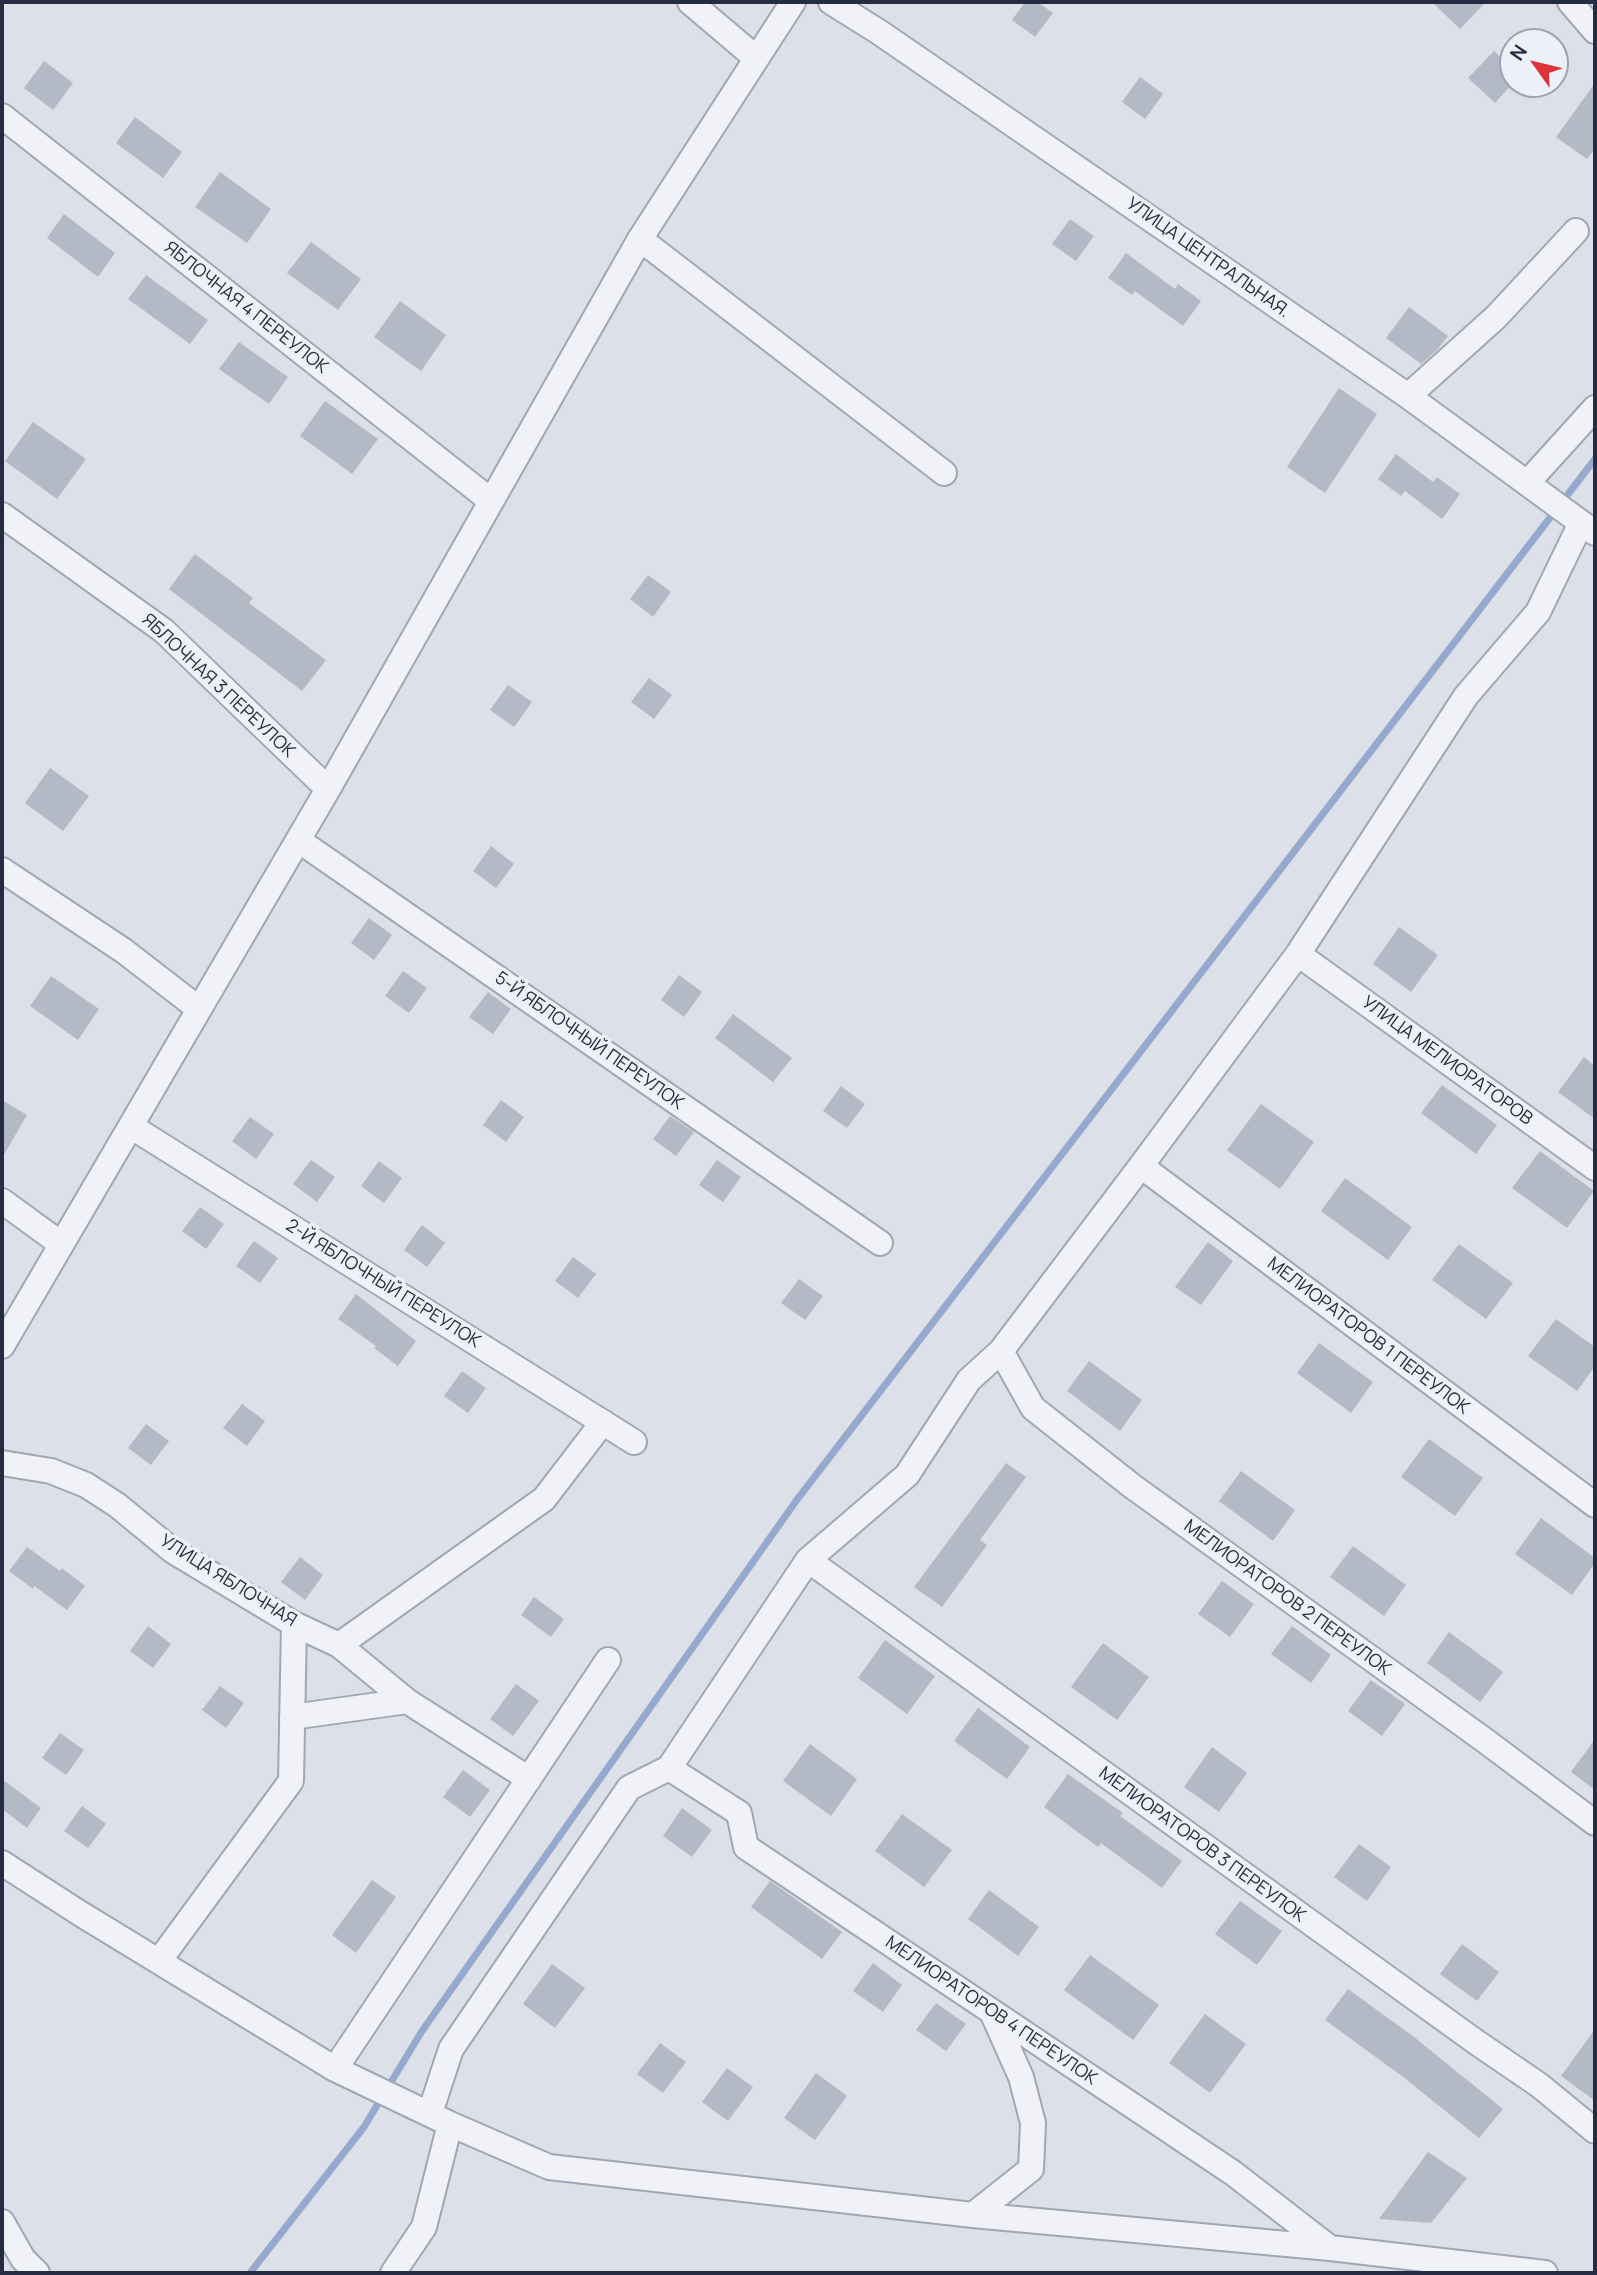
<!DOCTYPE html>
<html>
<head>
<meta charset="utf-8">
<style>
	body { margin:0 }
	#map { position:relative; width:1597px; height:2275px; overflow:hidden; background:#dde0e9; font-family:Manrope,sans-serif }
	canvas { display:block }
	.frame { position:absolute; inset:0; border:4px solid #252c41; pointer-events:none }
	.north { position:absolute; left:1499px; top:28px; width:70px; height:70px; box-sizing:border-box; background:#edf0f6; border:2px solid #9da2ae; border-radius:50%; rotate:304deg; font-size:19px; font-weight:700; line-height:28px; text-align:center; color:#252c41 }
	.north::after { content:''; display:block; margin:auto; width:24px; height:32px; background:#dd3339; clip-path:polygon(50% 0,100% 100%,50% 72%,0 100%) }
</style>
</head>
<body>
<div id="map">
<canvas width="1597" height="2275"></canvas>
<div class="frame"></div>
<div class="north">N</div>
</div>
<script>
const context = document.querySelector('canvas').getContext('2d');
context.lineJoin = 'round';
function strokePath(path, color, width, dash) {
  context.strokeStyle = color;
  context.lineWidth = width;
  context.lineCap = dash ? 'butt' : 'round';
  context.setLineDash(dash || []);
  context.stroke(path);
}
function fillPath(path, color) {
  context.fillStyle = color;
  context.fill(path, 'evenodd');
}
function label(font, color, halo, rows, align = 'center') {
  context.font = font + ' Manrope,sans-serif';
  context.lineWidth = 7;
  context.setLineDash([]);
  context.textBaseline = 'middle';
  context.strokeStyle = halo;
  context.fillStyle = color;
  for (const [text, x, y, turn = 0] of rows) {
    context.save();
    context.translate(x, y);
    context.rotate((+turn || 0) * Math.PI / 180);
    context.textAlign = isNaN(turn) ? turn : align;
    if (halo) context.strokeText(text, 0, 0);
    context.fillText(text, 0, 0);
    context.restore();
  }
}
strokePath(new Path2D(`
	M250 2273 364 2127 422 2031 796 1501 1595 459`), '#94a9cd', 7);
fillPath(new Path2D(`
	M1025 2H1038L1053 13 1035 37 1012 20Z
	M1432 2H1486L1460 29Z
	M1494 51 1513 69V83L1495 103 1468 78Z
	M44 61 73 83 53 110 24 88Z
	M1140 77 1163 94 1145 119 1122 102Z
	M1595 83V148L1587 159 1556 137Z
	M135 117 182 152 163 178 116 143Z
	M220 172 271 209 247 243 195 207Z
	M64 214 115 253 98 277 47 238Z
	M1070 219 1094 236 1076 261 1052 244Z
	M311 242 361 279 338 310 287 273Z
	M1126 253 1175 289 1178 284 1201 301 1183 326 1135 291 1132 295 1108 278Z
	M146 275 208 320 190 344 128 299Z
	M400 301 446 335 421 371 374 337Z
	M1409 307 1448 336 1438 349 1421 364 1386 338Z
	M239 342 288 377 269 404 219 369Z
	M1339 388 1377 414 1325 493 1287 467Z
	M325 401 378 439 352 474 300 436Z
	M33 422 86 459 57 499 5 461Z
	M1396 454 1433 482 1437 477 1460 494 1442 519 1405 491 1401 496 1378 479Z
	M195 554 253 598 249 603 326 660 302 691 169 589Z
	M648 575 671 592 653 617 630 599Z
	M649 678 672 695 654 719 631 702Z
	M508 685 532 702 514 727 490 710Z
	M50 768 89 796 63 831 25 803Z
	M491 846 514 864 496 888 473 871Z
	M369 918 392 935 374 960 351 943Z
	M1399 927 1438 955 1411 992 1373 964Z
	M403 971 427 988 409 1013 385 996Z
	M679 975 702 992 684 1017 661 1000Z
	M51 976 99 1009 78 1040 30 1006Z
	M488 992 511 1009 493 1034 469 1017Z
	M733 1014 792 1058 773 1082 715 1038Z
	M1584 1057 1595 1066V1119L1558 1092Z
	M1442 1085 1497 1125 1476 1154 1421 1113Z
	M841 1086 865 1104 847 1128 823 1111Z
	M2 1100 27 1115 2 1158Z
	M501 1100 524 1117 506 1142 483 1125Z
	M1261 1104 1314 1142 1280 1189 1227 1150Z
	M670 1116 694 1132 676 1156 653 1139Z
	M250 1117 274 1134 256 1159 232 1141Z
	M1540 1151 1594 1191 1567 1228 1512 1188Z
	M311 1160 335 1177 317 1202 293 1184Z
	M717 1160 741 1177 723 1202 699 1185Z
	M379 1161 402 1178 384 1203 361 1186Z
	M1345 1178 1412 1227 1388 1260 1321 1211Z
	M200 1207 224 1224 206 1249 182 1231Z
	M422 1225 445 1243 427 1267 404 1250Z
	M254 1241 278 1258 260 1283 236 1266Z
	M1208 1242 1233 1261 1201 1305 1175 1287Z
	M1459 1244 1513 1283 1486 1319 1432 1280Z
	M573 1257 596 1274 578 1298 555 1281Z
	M799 1279 823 1296 805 1320 781 1303Z
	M356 1294 416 1341 398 1366 374 1348 376 1346 338 1319Z
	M1556 1319 1595 1347V1366L1577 1391 1528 1356Z
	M1319 1343 1373 1382 1351 1413 1297 1373Z
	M1089 1361 1142 1400 1120 1431 1067 1391Z
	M462 1371 486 1388 468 1413 444 1396Z
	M242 1404 265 1421 247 1446 223 1428Z
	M146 1424 169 1441 151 1465 128 1448Z
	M1429 1439 1483 1478 1455 1516 1401 1477Z
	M1006 1463 1026 1477 980 1540 987 1545 942 1607 914 1587Z
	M1241 1471 1295 1510 1273 1541 1219 1501Z
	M1541 1518 1595 1558V1563L1572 1595 1515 1554Z
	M1353 1546 1406 1585 1384 1616 1330 1577Z
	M27 1547 60 1571 62 1568 85 1586 67 1610 34 1586 33 1589 9 1571Z
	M300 1557 323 1575 305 1600 281 1582Z
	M1222 1581 1254 1604 1230 1637 1198 1614Z
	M534 1597 564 1619 551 1637 521 1615Z
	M148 1626 171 1644 153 1668 130 1651Z
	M1292 1626 1331 1655 1311 1683 1271 1654Z
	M1449 1632 1503 1672 1480 1702 1427 1663Z
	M885 1640 935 1676 907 1714 858 1678Z
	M1103 1643 1149 1677 1117 1720 1071 1687Z
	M1371 1680 1405 1704 1382 1736 1348 1711Z
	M516 1684 539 1701 513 1736 490 1719Z
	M220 1686 244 1703 226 1728 202 1710Z
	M978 1708 1030 1747 1007 1779 954 1741Z
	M60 1733 84 1750 66 1775 42 1758Z
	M1595 1739V1790L1571 1772Z
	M810 1744 857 1779 831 1816 783 1781Z
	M1212 1747 1247 1773 1219 1812 1184 1787Z
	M463 1770 490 1790 470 1817 443 1797Z
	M1068 1774 1123 1813 1120 1816 1182 1861 1162 1888 1101 1843 1098 1847 1044 1807Z
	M2 1779 41 1808 27 1828 2 1809Z
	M82 1806 106 1824 88 1848 64 1831Z
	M682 1808 712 1830 692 1857 663 1836Z
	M902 1814 952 1850 924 1887 875 1851Z
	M1359 1844 1391 1867 1367 1901 1334 1877Z
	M372 1880 396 1897 356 1953 332 1935Z
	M770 1881 842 1932 822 1959 751 1907Z
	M989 1890 1039 1927 1018 1956 968 1919Z
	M1240 1901 1282 1931 1257 1965 1215 1934Z
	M1462 1944 1499 1972 1477 2001 1440 1974Z
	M1090 1955 1159 2005 1133 2040 1064 1990Z
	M873 1963 902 1985 883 2012 853 1991Z
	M552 1964 585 1988 555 2028 523 2004Z
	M1348 1989 1414 2037 1503 2109 1479 2138 1403 2077 1325 2020Z
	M936 2003 966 2024 946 2051 916 2030Z
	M1205 2014 1246 2044 1210 2093 1169 2063Z
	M1595 2029V2101L1561 2076Z
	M660 2043 686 2062 663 2093 637 2074Z
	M727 2068 753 2087 728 2121 702 2102Z
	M816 2073 847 2096 815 2140 784 2118Z
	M1428 2152 1467 2178 1431 2223 1379 2219Z`), '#b4b9c6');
const minor = new Path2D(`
	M690 2 756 58
	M831 2 879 32 1408 396 1595 533
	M1570 2 1595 31
	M2 116 490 500
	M640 239 944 473
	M1408 396 1496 317 1576 231
	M1528 482 1595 408
	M2 515 164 631 328 789
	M298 840 880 1243
	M2 870 124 951 199 1009
	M1298 954 1595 1168
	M132 1127 634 1442
	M1141 1166 1595 1505
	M2 1201 61 1244
	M2 1346 328 789 640 239 793 2
	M1001 1351 1033 1408 1132 1486 1487 1742 1595 1823
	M2 1463 51 1471 86 1485 117 1505 173 1551 294 1624 339 1645 407 1701
	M808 1560 1476 2042 1539 2085 1595 2131
	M339 1645 544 1499 603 1422
	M292 1717 407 1701 529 1779
	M669 1768 739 1813 746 1847 1233 2173 1330 2248
	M2 1863 81 1914 335 2069 450 2124 549 2167 973 2215 1330 2248 1545 2273
	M159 1961 291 1781 294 1624
	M335 2069 608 1660
	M430 2113 451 2049 629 1788 669 1768 808 1560 907 1475 969 1380 1001 1351 1141 1166 1298 954 1466 696 1538 612 1581 523
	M973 2215 1031 2169 1033 2123 1021 2077 992 2012
	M2 2222 23 2259 37 2273
	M393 2273 424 2227 450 2124`);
strokePath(minor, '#a2a6b3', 28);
strokePath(minor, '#f0f2f7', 24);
label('18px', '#252c41', '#edf0f6', [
	["УЛИЦА ЦЕНТРАЛЬНАЯ.",1208,258,35],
	["ЯБЛОЧНАЯ 4 ПЕРЕУЛОК",246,308,38],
	["ЯБЛОЧНАЯ 3 ПЕРЕУЛОК",218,686,43],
	["5-Й ЯБЛОЧНЫЙ ПЕРЕУЛОК",589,1041,35],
	["УЛИЦА МЕЛИОРАТОРОВ",1447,1061,36],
	["2-Й ЯБЛОЧНЫЙ ПЕРЕУЛОК",383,1284,32],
	["МЕЛИОРАТОРОВ 1 ПЕРЕУЛОК",1368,1336,37],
	["УЛИЦА ЯБЛОЧНАЯ",228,1581,32],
	["МЕЛИОРАТОРОВ 2 ПЕРЕУЛОК",1287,1598,36],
	["МЕЛИОРАТОРОВ 3 ПЕРЕУЛОК",1202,1845,36],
	["МЕЛИОРАТОРОВ 4 ПЕРЕУЛОК",991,2011,34]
]);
</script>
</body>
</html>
